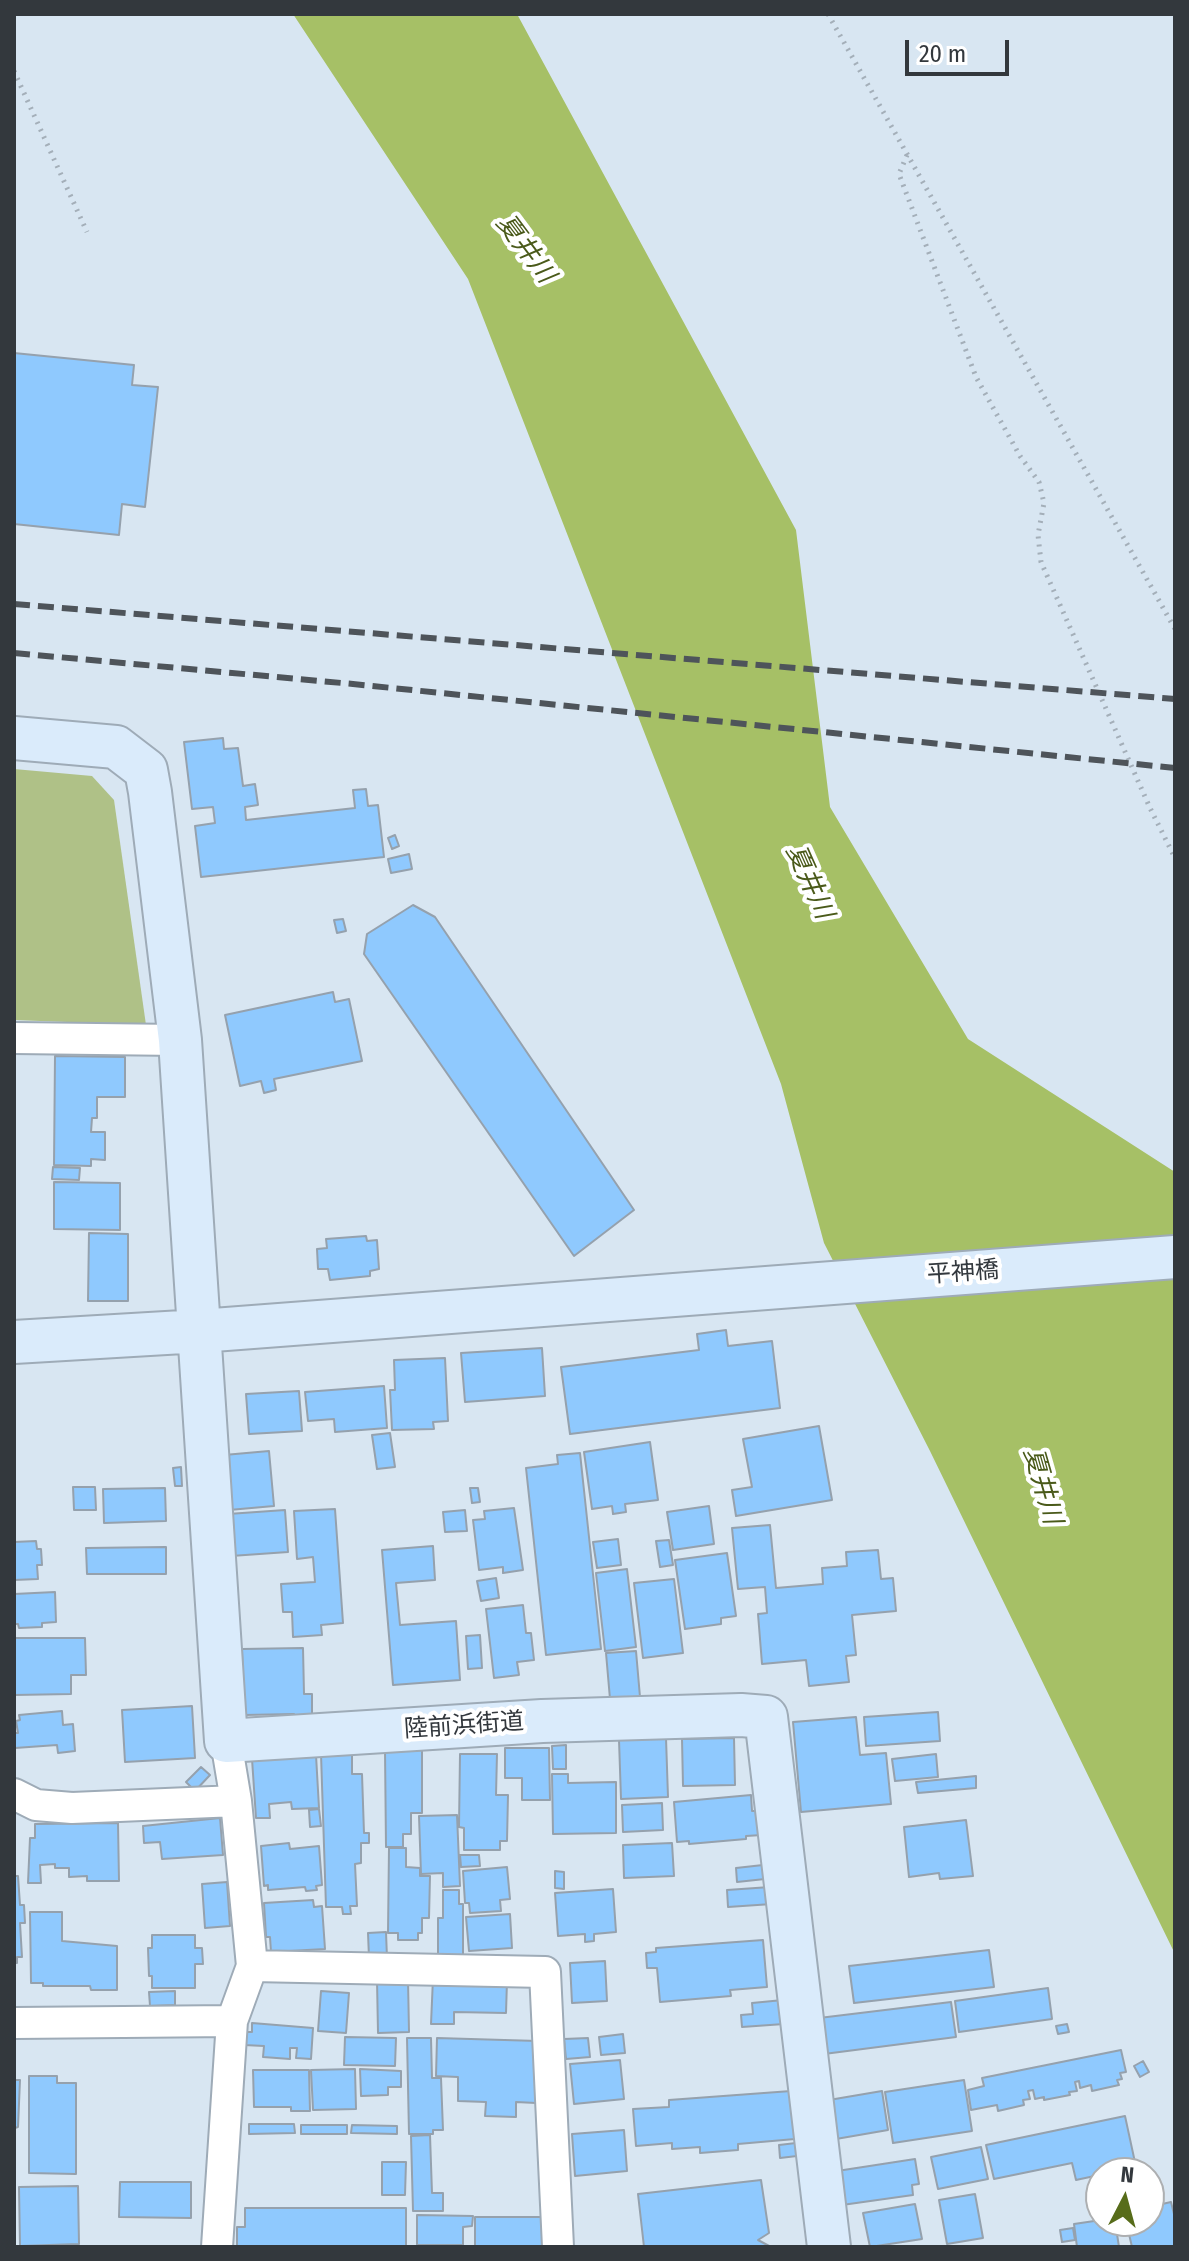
<!DOCTYPE html>
<html>
<head>
<meta charset="utf-8">
<style>
	body { margin:0 }
	#map { position:relative; width:1189px; height:2261px; overflow:hidden; background:#d8e6f2; font-family:"Fira Sans Condensed",sans-serif }
	canvas { display:block }
	.frame { position:absolute; inset:0; border:16px solid #33383d; pointer-events:none }
	.north { position:absolute; left:1085px; top:2157px; width:80px; height:80px; box-sizing:border-box; background:#fff; border:2px solid #adafb1; border-radius:50%; rotate:6deg; font-size:22px; font-weight:700; line-height:32px; text-align:center; color:#33383d }
	.north::after { content:''; display:block; margin:auto; width:28px; height:36px; background:#576c1a; clip-path:polygon(50% 0,100% 100%,50% 72%,0 100%) }
	.scale { position:absolute; left:905px; top:40px; width:104px; height:36px; box-sizing:border-box; border:4px solid #33383d; border-top:0; padding-left:10px; font-size:24px; line-height:28px; white-space:nowrap; color:#33383d; -webkit-text-stroke:6px #fff; paint-order:stroke }
</style>
</head>
<body>
<div id="map">
<canvas width="1189" height="2261"></canvas>
<div class="frame"></div>
<div class="north">N</div>
<div class="scale">20 m</div>
</div>
<script>
const context = document.querySelector('canvas').getContext('2d');
context.lineJoin = 'round';
function fillPath(path, color) {
  context.fillStyle = color;
  context.fill(path, 'evenodd');
}
function strokePath(path, color, width, dash) {
  context.strokeStyle = color;
  context.lineWidth = width;
  context.lineCap = dash ? 'butt' : 'round';
  context.setLineDash(dash || []);
  context.stroke(path);
}
function label(font, color, halo, rows, align = 'center') {
  context.font = font + ' "Fira Sans Condensed","Noto Sans JP",sans-serif';
  context.lineWidth = 8;
  context.setLineDash([]);
  context.textBaseline = 'middle';
  context.strokeStyle = halo;
  context.fillStyle = color;
  for (const [text, x, y, turn = 0] of rows) {
    context.save();
    context.translate(x, y);
    context.rotate((+turn || 0) * Math.PI / 180);
    context.textAlign = isNaN(turn) ? turn : align;
    if (halo) context.strokeText(text, 0, 0);
    context.fillText(text, 0, 0);
    context.restore();
  }
}
fillPath(new Path2D(`
	M14 769 92 776 114 800 146 1025 14 1020Z`), '#afc187');
fillPath(new Path2D(`
	M293 14H517L796 530 830 807 968 1039 1175 1172V1954L930 1451 824 1243 781 1084 468 279Z`), '#a6c066');
const building = new Path2D(`
	M14 353 134 365 132 385 158 387 145 507 122 504 119 535 14 524Z
	M223 738 224 749 238 748 243 786 255 784 258 805 245 807 246 820 355 808 353 790 366 789 368 806 378 805 384 857 201 877 195 826 215 823 213 807 192 809 184 742Z
	M395 835 399 846 392 849 388 838Z
	M409 854 412 869 391 873 388 859Z
	M413 905 435 917 634 1210 574 1256 364 954 367 934Z
	M343 919 346 931 337 933 334 920Z
	M333 992 335 1002 349 999 362 1061 274 1079 276 1090 264 1093 261 1081 240 1086 225 1015Z
	M55 1056 125 1057V1097H97V1118H92L91 1132H105V1160L91 1159V1166L54 1165Z
	M53 1167 80 1168 79 1180 52 1179Z
	M54 1182 120 1183V1230L54 1229Z
	M89 1233 128 1234V1301H88Z
	M366 1236 367 1241 377 1240 379 1269 370 1271V1276L330 1280 328 1269H318L317 1249 327 1248 326 1239Z
	M726 1330 728 1346 772 1341 780 1408 570 1434 561 1367 699 1350 697 1334Z
	M542 1348 545 1396 465 1402 461 1353Z
	M445 1358 448 1421 433 1422 434 1429 392 1430 390 1390H395L394 1360Z
	M384 1386 387 1428 335 1432 334 1419 308 1421 305 1392Z
	M299 1391 302 1431 249 1434 246 1394Z
	M819 1426 832 1500 736 1516 732 1490 752 1487 743 1439Z
	M390 1433 395 1467 377 1469 372 1435Z
	M650 1442 658 1500 625 1504 626 1512 613 1514 612 1506 592 1509 584 1452Z
	M269 1451 274 1506 229 1510 224 1455Z
	M580 1453 601 1649 546 1655 526 1468 558 1464 557 1455Z
	M181 1467 182 1486H175L173 1468Z
	M73 1487H95L96 1510H74Z
	M165 1488 166 1521 104 1523 103 1489Z
	M470 1488H478L480 1502 472 1503Z
	M709 1506 714 1544 673 1550 667 1512Z
	M514 1508 523 1570 503 1573V1567L479 1570 473 1520 485 1519 484 1511Z
	M335 1509 343 1623 321 1625 322 1635 293 1637 292 1612H283L281 1584 315 1582 313 1557 297 1559 294 1511Z
	M285 1510 288 1552 231 1556 228 1514Z
	M465 1510 467 1531 445 1532 443 1512Z
	M770 1525 776 1588 823 1584 822 1568 847 1566 846 1552 878 1550 881 1579 893 1578 896 1611 852 1615 856 1655 846 1656 849 1682 809 1686 806 1660 762 1664 758 1614 767 1613 765 1587 738 1589 732 1528Z
	M618 1539 621 1565 597 1568 593 1542Z
	M669 1540 673 1565 660 1567 656 1541Z
	M36 1541 37 1549H41L42 1565H37L38 1579 14 1580V1542Z
	M433 1546 435 1580 396 1583 400 1625 456 1621 460 1680 393 1685 382 1550Z
	M166 1547V1574H87L86 1548Z
	M727 1553 736 1616 721 1618V1624L685 1629 675 1560Z
	M627 1569 636 1647 605 1651 596 1573Z
	M496 1578 499 1598 481 1601 477 1581Z
	M674 1579 683 1653 643 1658 634 1583Z
	M55 1592 56 1622 42 1623V1627L19 1628 18 1624H14V1594Z
	M523 1605 526 1633H531L534 1660 517 1662 519 1675 494 1678 486 1609Z
	M480 1635 482 1668 468 1669 466 1636Z
	M14 1638H85L86 1675H71V1694L14 1695Z
	M303 1648 304 1694H312V1717L294 1718V1714L244 1715 242 1649Z
	M636 1651 640 1697 610 1699 606 1653Z
	M192 1706 195 1758 125 1762 122 1710Z
	M62 1711 63 1725 73 1724 75 1751 58 1753 57 1745 15 1748 14 1733H18L16 1721 20 1720 19 1715Z
	M938 1712 940 1741 866 1746 864 1717Z
	M856 1717 860 1755 886 1753 891 1804 801 1812 793 1722Z
	M666 1738 668 1797 621 1799 619 1740Z
	M734 1738 735 1785 683 1786 682 1739Z
	M566 1745V1769H553L552 1746Z
	M505 1748H549L550 1800H522V1778H505Z
	M385 1750H422V1813H411V1834H403V1847H386Z
	M352 1753V1774H362L364 1833H369V1843H361V1863L355 1864 357 1906H350L351 1914H343L342 1907H326L321 1754Z
	M460 1754H497L496 1795H508L507 1841H500V1850H464V1828L459 1827Z
	M936 1754 938 1777 895 1781 892 1759Z
	M316 1755 319 1808 292 1809 291 1802 269 1804 270 1818H256L252 1759Z
	M201 1767 210 1775 195 1791 186 1782Z
	M552 1774H568V1783L616 1782V1833L553 1834Z
	M976 1776V1788L918 1793 916 1782Z
	M751 1795 752 1811H760L762 1835 746 1836V1839L689 1844V1841L677 1842 674 1802Z
	M662 1803 663 1830 623 1832 622 1805Z
	M319 1809 321 1826 310 1827 309 1810Z
	M457 1815 460 1886 443 1887V1873L421 1874 419 1816Z
	M220 1818 223 1855 162 1859 160 1842 144 1843 143 1826Z
	M966 1820 973 1876 940 1879 939 1873 909 1877 904 1827Z
	M118 1823 119 1881H87V1876L69 1877V1868H55V1864L40 1865 41 1883H28L30 1838H35V1824Z
	M289 1843 290 1849 319 1846 322 1885 316 1886 317 1890 306 1891 305 1887 268 1890V1885L264 1886 261 1846Z
	M672 1843 674 1876 624 1878 623 1845Z
	M389 1848H406V1867L420 1868V1876H430L429 1918H422V1933H418V1940H398V1933H388Z
	M460 1855H479L480 1866 461 1867Z
	M763 1865 765 1879 737 1882 736 1868Z
	M507 1867 510 1899 500 1900 501 1911 470 1913 469 1903H465L463 1871Z
	M555 1871 564 1872V1889L555 1888Z
	M14 1876H18L20 1905H24L25 1923H20L22 1957H17V1963H14Z
	M227 1882 230 1926 205 1928 202 1884Z
	M770 1887 772 1904 728 1907 727 1890Z
	M613 1889 616 1932 594 1934V1941L585 1942V1934L558 1936 555 1893Z
	M443 1890H459V1904H463V1959H438V1918H443Z
	M313 1900 314 1907 322 1906 325 1949 271 1952 270 1937H266L264 1903Z
	M30 1912H62V1941L117 1946V1990H91L90 1986H43V1983H31Z
	M510 1914 512 1948 469 1951 466 1917Z
	M386 1932 387 1958H369L368 1933Z
	M152 1935H195V1948H202L203 1964H195V1988H152V1976H149L148 1948H152Z
	M763 1940 767 1987 730 1990 731 1996 660 2002 657 1968H647L646 1953 656 1952V1948Z
	M989 1950 994 1987 854 2003 849 1966Z
	M605 1961 607 2001 572 2003 570 1963Z
	M433 1978 507 1981 506 2013 454 2012V2024H431Z
	M408 1979 409 2032 378 2033 377 1980Z
	M1048 1988 1052 2019 959 2032 955 2001Z
	M175 1991V2005L150 2006 149 1992Z
	M321 1991 349 1993 346 2033 318 2031Z
	M783 2000 784 2024 742 2027 741 2015 753 2014 752 2003Z
	M951 2002 956 2037 824 2054 819 2018Z
	M252 2023 313 2028 311 2059 296 2058 297 2048H290V2059L263 2057 264 2046 244 2045 245 2032H252Z
	M1067 2024 1069 2032 1058 2034 1056 2026Z
	M623 2034 625 2053 601 2055 599 2037Z
	M345 2037 396 2038 395 2066 344 2065Z
	M407 2038H431L432 2078H441L443 2130H433V2134H409Z
	M437 2038 538 2041 536 2103 516 2102V2117L485 2116 486 2102 458 2101V2077L436 2076Z
	M588 2038 590 2057 566 2059 564 2039Z
	M1121 2050 1126 2072 1120 2073 1122 2079 1117 2080 1119 2085 1092 2091 1091 2085 1080 2088 1079 2081 1075 2082 1077 2091 1069 2092 1070 2095 1044 2100V2097L1035 2099 1033 2090 1028 2091 1030 2099 1023 2100 1024 2105 998 2111 997 2105 971 2110 968 2090 984 2086 982 2078Z
	M620 2060 624 2099 574 2104 570 2064Z
	M1143 2061 1149 2072 1140 2077 1134 2066Z
	M355 2069 356 2109 313 2110 311 2070Z
	M360 2069 401 2071V2087H388V2095L361 2096Z
	M253 2070H309L310 2111H291V2107H254Z
	M29 2076H57V2083H76V2174L29 2173Z
	M14 2080H20L18 2127 15 2128 14 2135Z
	M964 2080 972 2131 893 2143 885 2092Z
	M791 2091 795 2139 738 2144V2150L700 2153V2147L672 2149V2143L636 2146 633 2109 669 2107V2100Z
	M882 2091 888 2130 836 2139 829 2100Z
	M1125 2116 1136 2167 1076 2180 1072 2163 994 2179 986 2145Z
	M249 2124H294L295 2133 249 2134Z
	M301 2125H347V2134H301Z
	M352 2125 397 2126V2134L351 2133Z
	M624 2130 627 2171 575 2176 572 2134Z
	M430 2135 432 2193H443V2211H413L411 2136Z
	M796 2143 797 2156 780 2158 779 2145Z
	M981 2147 988 2179 938 2189 931 2157Z
	M915 2159 919 2184 912 2185 913 2195 842 2205 837 2171Z
	M382 2162H406L405 2195H382Z
	M761 2180 769 2233 758 2240 771 2247H644L638 2194Z
	M120 2182H191V2218L119 2217Z
	M78 2186 79 2244 20 2246 19 2187Z
	M975 2194 983 2238 947 2244 939 2200Z
	M1171 2202 1175 2218V2247H1132L1126 2221H1149V2207Z
	M915 2204 922 2239 870 2247 863 2213Z
	M245 2208H406V2247H237V2227H245Z
	M417 2215 473 2216 472 2226 463 2227V2245H417Z
	M475 2217H547L546 2247H475Z
	M1101 2220 1115 2221 1119 2247H1077L1074 2224Z
	M1073 2228 1075 2240 1062 2242 1060 2230Z`);
fillPath(building, '#8fc9fe');
strokePath(building, '#95a1ad', 2);
const street = new Path2D(`
	M14 1038 180 1040
	M14 1794 36 1805 72 1808 236 1801
	M252 1966 545 1972 558 2247
	M14 2023 232 2021
	M217 2247 232 2021 252 1966 236 1801 226 1741`);
const secondary = new Path2D(`
	M14 738 116 747 146 770 150 792 180 1040 226 1741 542 1721 741 1715 766 1717 829 2247
	M14 1342 200 1331 1175 1257`);
strokePath(street, '#9eabb7', 34);
strokePath(secondary, '#9eabb7', 46);
strokePath(new Path2D(`
	M828 14 1175 629
	M14 71 87 232
	M907 155 899 174 976 377 1020 456 1039 482 1044 503 1038 535 1041 562 1150 808 1175 858`), '#a4afb9', 5, [2, 6]);
strokePath(street, '#fff', 30);
strokePath(secondary, '#daebfb', 42);
strokePath(new Path2D(`
	M14 604 1175 699
	M14 653 353 684 1175 768`), '#4e545a', 6, [16, 8]);
label('24px', '#33383d', '#fff', [
	["平神橋",963,1273,-4],
	["陸前浜街道",464,1726,-4]
]);
label('italic 26px', '#4a5a1a', '#fff', [
	["夏井川",525,249,53],
	["夏井川",809,882,66],
	["夏井川",1042,1486,74]
]);
</script>
</body>
</html>
